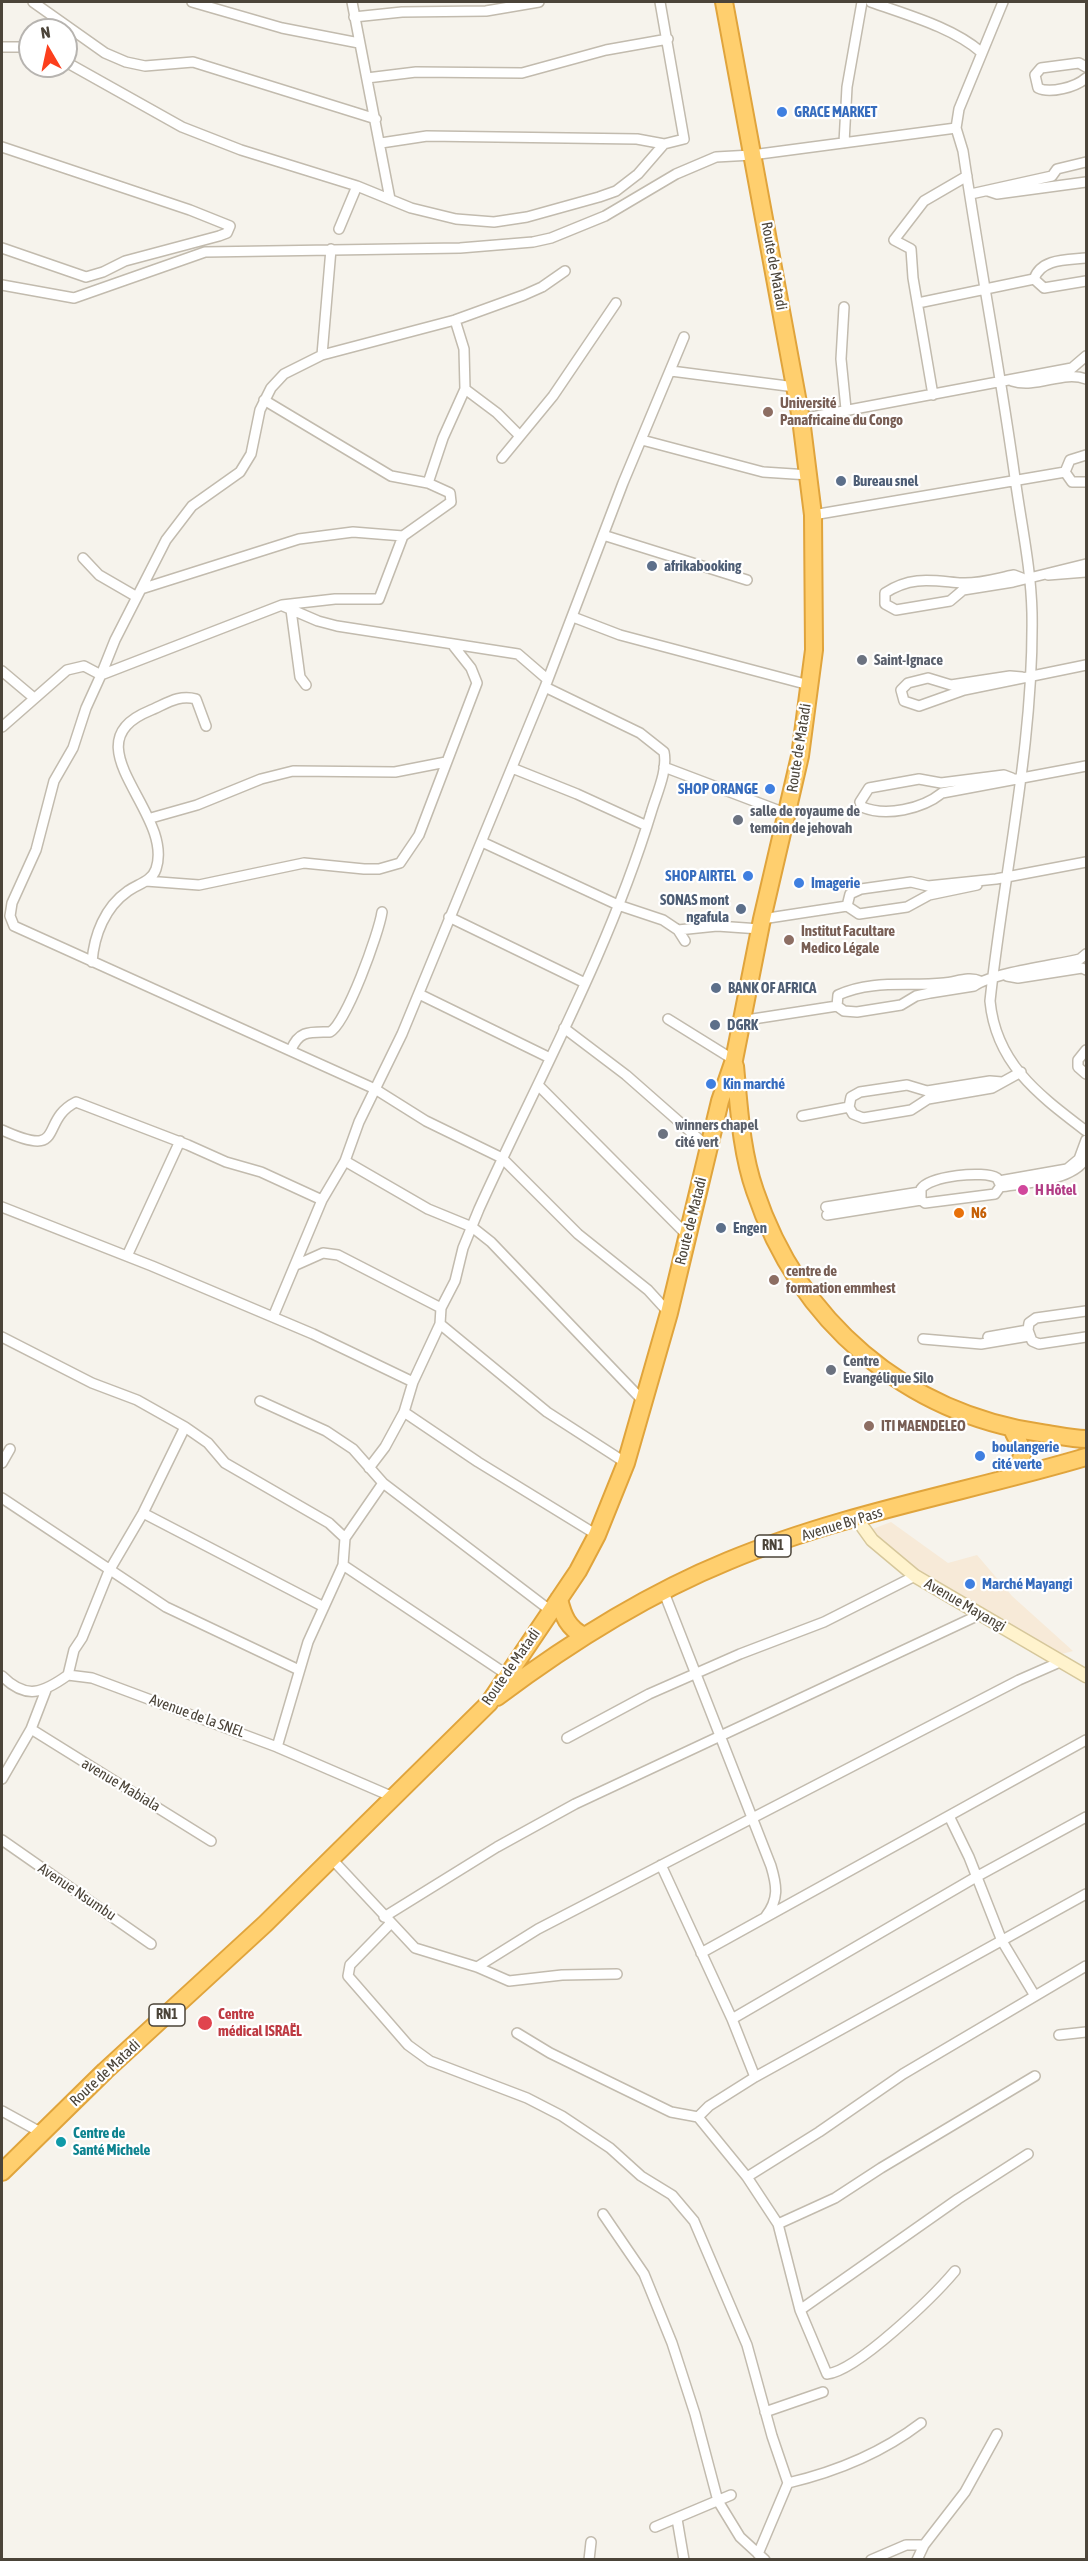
<!DOCTYPE html>
<html>
<head>
<meta charset="utf-8">
<style>
	body { margin:0 }
	#map { position:relative; width:1088px; height:2561px; overflow:hidden; background:#f6f3ec; font-family:"Asap Condensed",sans-serif }
	canvas { display:block }
	.frame { position:absolute; inset:0; border:3px solid #4b4439; pointer-events:none }
	.north { position:absolute; left:18px; top:18px; width:60px; height:60px; box-sizing:border-box; background:#fff; border:2px solid #b7b4b0; border-radius:50%; rotate:351deg; font-size:16px; font-weight:700; line-height:24px; text-align:center; color:#4b4439 }
	.north::after { content:''; display:block; margin:auto; width:21px; height:27px; background:#fc3f1d; clip-path:polygon(50% 0,100% 100%,50% 72%,0 100%) }
</style>
</head>
<body>
<div id="map">
<canvas width="1088" height="2561"></canvas>
<div class="frame"></div>
<div class="north">N</div>
</div>
<script>
const context = document.querySelector('canvas').getContext('2d');
context.lineJoin = 'round';
function fillPath(path, color) {
  context.fillStyle = color;
  context.fill(path, 'evenodd');
}
function strokePath(path, color, width, dash) {
  context.strokeStyle = color;
  context.lineWidth = width;
  context.lineCap = dash ? 'butt' : 'round';
  context.setLineDash(dash || []);
  context.stroke(path);
}
function label(font, color, halo, rows, align = 'center') {
  context.font = font + ' "Asap Condensed",sans-serif';
  context.lineWidth = 4.5;
  context.setLineDash([]);
  context.textBaseline = 'middle';
  context.strokeStyle = halo;
  context.fillStyle = color;
  for (const [text, x, y, turn = 0] of rows) {
    context.save();
    context.translate(x, y);
    context.rotate((+turn || 0) * Math.PI / 180);
    context.textAlign = isNaN(turn) ? turn : align;
    if (halo) context.strokeText(text, 0, 0);
    context.fillText(text, 0, 0);
    context.restore();
  }
}
fillPath(new Path2D(`
	M891 1522 948 1563 977 1555 1012 1596 1073 1651 1058 1655 917 1573 870 1530Z`), '#f7ead8');
const street = new Path2D(`
	M33 2 105 53 126 62 145 66 193 62 376 119
	M192 2 282 28 359 43
	M352 2 390 199
	M871 2C907 15 952 27 981 52
	M1003 2 959 109 956 128 963 151C979 260 1000 369 1015 478 1021 523 1031 567 1032 613 1034 744 1004 871 990 1001 996 1064 1039 1095 1086 1131
	M354 17 402 12 486 11 539 2
	M2 47H30
	M66 62 182 127 241 150 357 186 411 208 456 219 494 222 527 217 599 197 616 191 638 174 664 144 684 139 660 2
	M1086 67 1079 63 1041 68 1035 75 1038 88C1050 94 1076 87 1086 78
	M367 78 416 72 522 73 606 50 668 39
	M381 143 427 136 637 139 664 144
	M844 143 847 87 862 2
	M2 147 190 210 230 226 227 233 219 236 125 261 103 272 86 277 2 248
	M988 191 997 194 1086 182
	M971 194 1052 176 1057 169 1086 162
	M339 229 357 186
	M1086 258C1068 260 1041 258 1034 279L1044 288 1086 281
	M2 285 74 298 205 252 460 248 533 242 551 238 605 216 676 174 716 157 752 155 956 128
	M918 303 1034 279
	M844 307 841 359 846 409
	M322 355 331 249
	M671 371 795 387
	M1012 381C1037 389 1063 370 1086 379
	M465 389 497 413 520 436
	M933 395 913 278 911 249 894 240 924 201 967 176
	M264 400 391 476 428 483
	M801 419 1072 368 1086 356
	M642 440 763 472 809 475
	M1086 455 1070 460 1065 472 1072 482H1086
	M502 458 553 396 616 303
	M813 515 1065 472
	M603 535 747 580
	M83 558 99 575 137 597
	M1048 575 1086 572
	M1022 578 1014 575C998 578 979 584 962 583 934 581 912 575 885 593V604L896 610 950 601 963 590 1013 582 1086 564
	M141 589 299 539 353 532 403 536
	M283 606 318 621 337 626 518 654 547 679
	M291 610 300 677 306 685
	M573 617 620 635 809 685
	M2 671 34 698
	M101 675 115 640 166 540 192 506 240 472 251 454 260 410 271 388 284 374 322 355 455 320 524 295 542 287 565 271
	M101 675 282 605 335 599H379L403 536 451 502 450 493 428 483 443 438 465 389 464 349 455 320
	M1022 677 1010 676 951 685 928 678 908 683 901 690 904 701 919 706 964 690 1086 665
	M2 727 67 670 84 666 101 675 86 708 73 748 54 781 36 850 12 903 10 916 14 926 375 1089 426 1121 502 1158 578 1234 648 1290 669 1313
	M664 767 788 814
	M512 768 577 794 647 826
	M1012 778 1004 775 941 783 919 779 869 788 860 802 862 807C886 817 922 809 942 793L1086 766
	M151 818 197 805 261 779 293 771 395 772 446 762
	M482 842 618 905 663 920 678 930 685 941
	M146 881 199 885 304 863 364 869H379L400 863 419 835 477 683 471 668 452 644
	M847 906 850 894 861 889 911 882 928 886 996 879 1086 862
	M847 906 859 914 907 907 929 895 977 885
	M449 917 585 983
	M762 919 847 906
	M678 930 717 926 760 929
	M92 962C94 935 105 907 128 891 138 884 152 881 156 869 175 813 68 744 149 711 166 704 178 694 196 699L206 726
	M1007 976 1018 978 1082 968 1086 970
	M419 994 550 1058
	M837 1006 838 995C873 979 908 987 944 983 956 982 969 976 980 981
	M668 1019 734 1060
	M740 1021 837 1006 844 1011 857 1012 901 1005 916 996 930 993 974 986C992 973 1055 965 1080 959L1086 954
	M564 1028 626 1075 709 1148
	M291 1050C299 1030 310 1032 330 1032 346 1024 379 933 382 912
	M1086 1050 1078 1060V1067L1086 1074
	M1002 1082 990 1081 927 1091 907 1085 860 1092 851 1097 849 1107 853 1114 863 1118 911 1110 928 1099 992 1088 1021 1072
	M538 1085 687 1235
	M802 1116 849 1107
	M2 1130C68 1160 38 1121 76 1102L188 1145 226 1162 261 1172 322 1200
	M345 1161 428 1209 472 1227 491 1242 645 1403
	M999 1181 1067 1169 1079 1159 1086 1140
	M921 1200V1189C929 1176 984 1170 997 1178L1000 1184
	M2 1207 152 1266 313 1334 413 1382
	M826 1207 920 1192
	M827 1215 921 1200 925 1203 995 1194 1000 1187C1024 1183 1076 1181 1086 1157
	M127 1256 180 1141
	M296 1265 323 1253 338 1255 441 1308
	M1086 1311 1036 1318 1029 1323 1028 1330 1032 1341 1039 1344 1086 1337
	M273 1317 322 1200 345 1161 359 1122 402 1034 545 687 623 483 684 337
	M440 1324 547 1412 626 1463
	M2 1337 92 1383 137 1400 185 1427 208 1443 225 1463 329 1523 345 1538
	M988 1337 1028 1330
	M923 1339 981 1344 1029 1336
	M260 1401 326 1431 353 1449 383 1483 551 1611
	M404 1412 478 1462 597 1535
	M2 1463 10 1449
	M369 1468 385 1447 404 1412 413 1382 440 1324 441 1308 455 1281 463 1248 479 1209C538 1079 609 951 651 813 656 795 668 771 664 752L640 733 545 687
	M2 1498 166 1607 299 1670
	M143 1513 324 1607
	M343 1565 506 1674
	M663 1590 771 1866C777 1886 779 1899 766 1916
	M68 1675 74 1650 82 1638 109 1571 143 1513 185 1427
	M2 1676C26 1700 43 1693 68 1675L92 1678 277 1747 393 1797
	M31 1729 211 1841
	M567 1738 649 1694 740 1654 824 1622 915 1576
	M277 1747 308 1642 343 1565 345 1538 383 1483
	M2 1779 31 1729 46 1690
	M949 1816 969 1857 1002 1941 1035 1996
	M2 1840 151 1944
	M330 1857 415 1948 477 1967 509 1981 562 1975 617 1974
	M661 1865 732 2019 755 2077
	M384 1917 497 1847 575 1804 981 1614
	M390 1924 350 1965 348 1976 408 2045 430 2061 527 2098 562 2116 610 2148 641 2176 672 2195 694 2221 747 2345 772 2436 788 2483C835 2472 883 2452 921 2423
	M701 1953 1086 1740
	M477 1967 538 1929 1019 1680 1060 1662
	M732 2019 976 1877 1086 1817
	M517 2033 550 2053 671 2112 698 2117 747 2177 778 2224 800 2310 827 2374C857 2371 934 2296 955 2271
	M1059 2035 1086 2032
	M2 2111 42 2133
	M698 2117 709 2106 755 2077 1086 1894
	M747 2177 819 2132 903 2074 1086 1966
	M603 2214 644 2274 672 2343 695 2414 718 2501 740 2537 765 2560
	M778 2224 835 2198 881 2168 1035 2076
	M800 2310 958 2199 1028 2154
	M765 2412 823 2392
	M677 2519 684 2560
	M655 2527 731 2495
	M758 2554 788 2483
	M589 2560 591 2542
	M871 2560 906 2545H924
	M917 2560 924 2545 965 2492 997 2434`);
const secondary = new Path2D(`
	M857 1519 872 1540 915 1576 1086 1676`);
const highway = new Path2D(`
	M735 1066C739 1107 741 1151 755 1191 799 1322 905 1413 1041 1433 1056 1435 1071 1439 1086 1439
	M1012 1429 1023 1451 1017 1475
	M559 1599C563 1616 568 1628 584 1636
	M497 1697C569 1643 645 1595 728 1561 843 1513 968 1492 1086 1457
	M2 2172 105 2071 265 1924 489 1703 578 1571 597 1535 626 1463 669 1313 720 1101 734 1060 762 919 800 756 814 650 813 515 801 419 724 2`);
strokePath(street, '#c2bbae', 12);
strokePath(secondary, '#d6c79b', 15);
strokePath(highway, '#e0a43c', 20);
strokePath(street, '#fff', 9);
strokePath(secondary, '#fff3cd', 12);
strokePath(highway, '#ffcf6e', 16);
for (const [x, y, r, color] of [
	[782,112,6,"#3f7fe0"],
	[768,412,6,"#8d6e63"],
	[841,481,6,"#5c6f8a"],
	[652,566,6,"#5c6f8a"],
	[862,660,6,"#6b7280"],
	[770,789,6,"#3f7fe0"],
	[738,820,6,"#6b7280"],
	[748,876,6,"#3f7fe0"],
	[799,883,6,"#3f7fe0"],
	[741,909,6,"#5c6f8a"],
	[789,940,6,"#8d6e63"],
	[716,988,6,"#5c6f8a"],
	[715,1025,6,"#5c6f8a"],
	[711,1084,6,"#3f7fe0"],
	[663,1134,6,"#6b7280"],
	[1023,1190,6,"#d1479c"],
	[959,1213,6,"#e8710a"],
	[721,1228,6,"#5c6f8a"],
	[774,1280,6,"#8d6e63"],
	[831,1370,6,"#6b7280"],
	[869,1426,6,"#8d6e63"],
	[980,1456,6,"#3f7fe0"],
	[970,1584,6,"#3f7fe0"],
	[205,2023,8,"#e0444e"],
	[61,2142,6,"#0f9aa8"]
]) {
  const dot = new Path2D();
  dot.arc(x, y, r, 0, 2 * Math.PI);
  context.fillStyle = color;
  context.fill(dot);
  strokePath(dot, '#fff', 2);
}
for (const [x, y, w] of [
	[773,1546,36],
	[167,2015,36]
]) {
  const box = new Path2D();
  box.roundRect(x - w / 2, y - 11, w, 22, 4.5);
  context.fillStyle = '#fff';
  context.fill(box);
  strokePath(box, '#4b4439', 1.5);
}
label('bold 14px', '#4b4439', null, [
	["RN1",773,1546],
	["RN1",167,2015]
]);
label('bold 15px', '#366cbe', '#fff', [
	["GRACE MARKET",794,112],
	["SHOP ORANGE",758,789,"right"],
	["SHOP AIRTEL",736,876,"right"],
	["Imagerie",811,883],
	["Kin marché",723,1084],
	["boulangerie",992,1447],
	["cité verte",992,1464],
	["Marché Mayangi",982,1584]
], 'left');
label('15px', '#4b4439', '#fff', [
	["Route de Matadi",774,266,80],
	["Route de Matadi",799,748,-81],
	["Route de Matadi",691,1221,-76],
	["Avenue By Pass",842,1524,-17],
	["Avenue Mayangi",965,1605,30],
	["Route de Matadi",511,1667,-55],
	["Avenue de la SNEL",197,1716,20],
	["avenue Mabiala",121,1785,31],
	["Avenue Nsumbu",77,1892,34],
	["Route de Matadi",105,2073,-43]
]);
label('bold 15px', '#785e54', '#fff', [
	["Université",780,403],
	["Panafricaine du Congo",780,420],
	["Institut Facultare",801,931],
	["Medico Légale",801,948],
	["centre de",786,1271],
	["formation emmhest",786,1288],
	["ITI MAENDELEO",881,1426]
], 'left');
label('bold 15px', '#4e5e75', '#fff', [
	["Bureau snel",853,481],
	["afrikabooking",664,566],
	["SONAS mont",729,900,"right"],
	["ngafula",729,917,"right"],
	["BANK OF AFRICA",728,988],
	["DGRK",727,1025],
	["Engen",733,1228]
], 'left');
label('bold 15px', '#5b616d', '#fff', [
	["Saint-Ignace",874,660],
	["salle de royaume de",750,811],
	["temoin de jehovah",750,828],
	["winners chapel",675,1125],
	["cité vert",675,1142],
	["Centre",843,1361],
	["Evangélique Silo",843,1378]
], 'left');
label('bold 15px', '#b23c85', '#fff', [
	["H Hôtel",1035,1190]
], 'left');
label('bold 15px', '#c56008', '#fff', [
	["N6",971,1213]
], 'left');
label('bold 15px', '#be3a42', '#fff', [
	["Centre",218,2014],
	["médical ISRAËL",218,2031]
], 'left');
label('bold 15px', '#0d838f', '#fff', [
	["Centre de",73,2133],
	["Santé Michele",73,2150]
], 'left');
</script>
</body>
</html>
